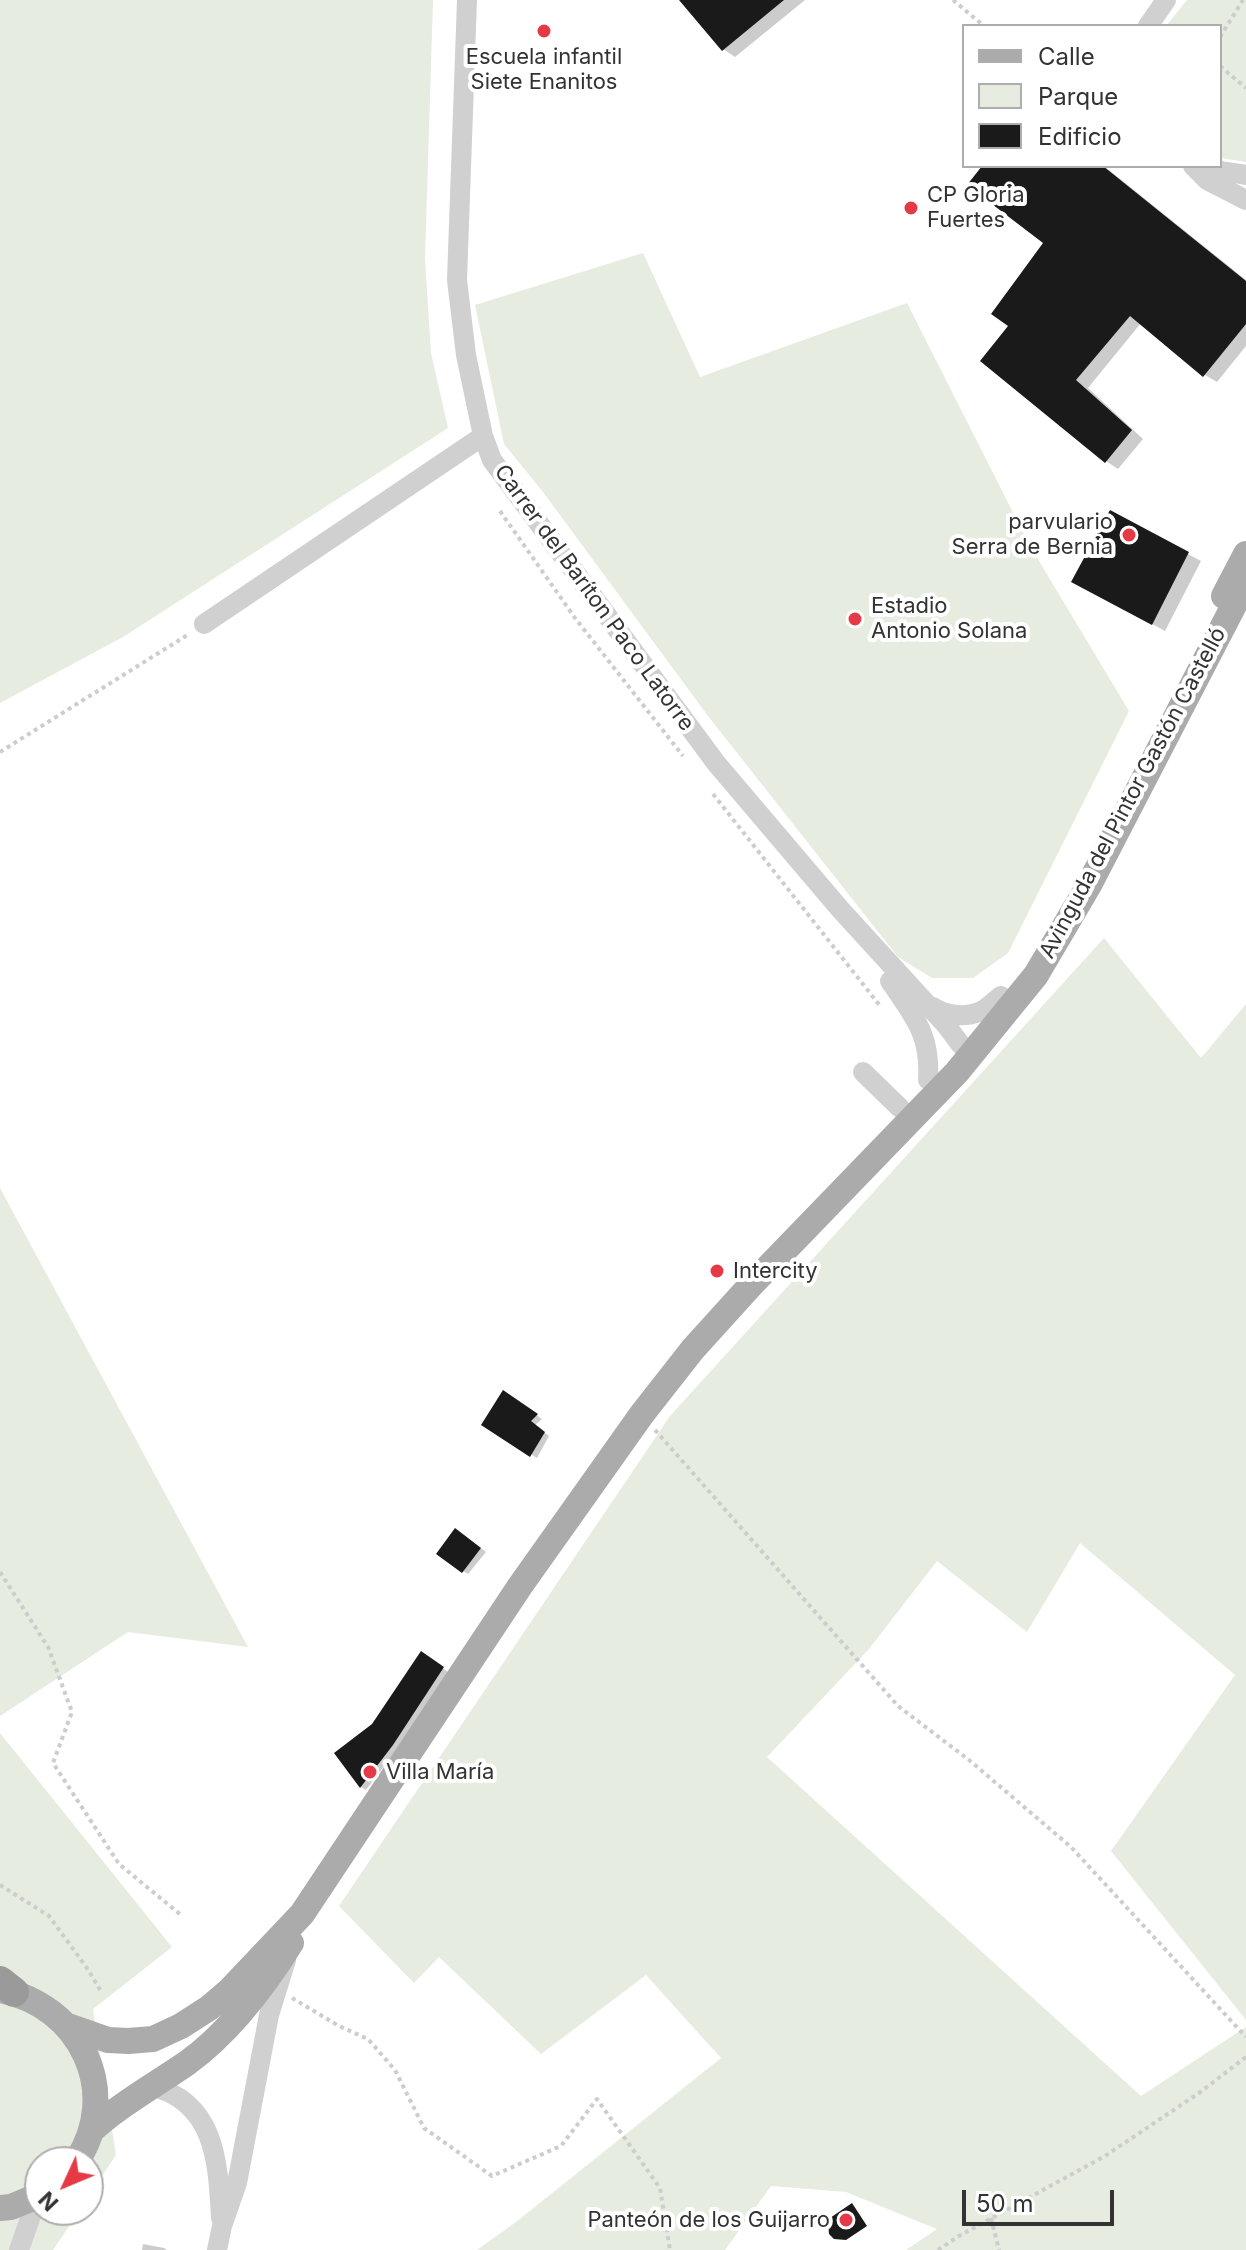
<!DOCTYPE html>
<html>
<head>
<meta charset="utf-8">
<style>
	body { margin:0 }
	#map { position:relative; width:1246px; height:2250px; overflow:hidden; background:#fff; font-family:Inter,sans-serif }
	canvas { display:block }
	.legend { position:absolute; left:962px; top:24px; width:260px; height:144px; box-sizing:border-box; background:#fff; border:2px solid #adadad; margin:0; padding:10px 14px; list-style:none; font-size:24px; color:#333 }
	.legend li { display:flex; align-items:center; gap:16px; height:40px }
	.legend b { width:40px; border:2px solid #adadad }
	.north { position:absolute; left:24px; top:2146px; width:80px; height:80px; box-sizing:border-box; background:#fff; border:2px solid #adadad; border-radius:50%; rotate:226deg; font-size:22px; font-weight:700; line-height:32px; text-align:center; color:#333 }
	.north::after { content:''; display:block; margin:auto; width:28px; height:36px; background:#e63946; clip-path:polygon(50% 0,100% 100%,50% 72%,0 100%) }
	.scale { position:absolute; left:962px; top:2190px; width:152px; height:36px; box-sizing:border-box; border:4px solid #333; border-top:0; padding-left:10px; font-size:24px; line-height:28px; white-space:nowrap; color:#333; -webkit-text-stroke:6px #fff; paint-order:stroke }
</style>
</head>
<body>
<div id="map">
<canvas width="1246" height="2250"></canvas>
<ul class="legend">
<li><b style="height:10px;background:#ababab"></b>Calle</li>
<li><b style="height:22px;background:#e6ecdf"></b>Parque</li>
<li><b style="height:22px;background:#1a1a1a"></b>Edificio</li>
</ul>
<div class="north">N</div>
<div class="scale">50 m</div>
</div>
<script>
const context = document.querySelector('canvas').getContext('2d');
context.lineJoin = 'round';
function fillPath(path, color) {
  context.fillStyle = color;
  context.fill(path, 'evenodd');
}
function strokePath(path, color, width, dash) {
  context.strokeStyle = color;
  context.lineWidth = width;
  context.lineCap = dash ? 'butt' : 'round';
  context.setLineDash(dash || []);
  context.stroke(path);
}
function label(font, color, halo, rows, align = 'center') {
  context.font = font + ' Inter,sans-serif';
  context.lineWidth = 8;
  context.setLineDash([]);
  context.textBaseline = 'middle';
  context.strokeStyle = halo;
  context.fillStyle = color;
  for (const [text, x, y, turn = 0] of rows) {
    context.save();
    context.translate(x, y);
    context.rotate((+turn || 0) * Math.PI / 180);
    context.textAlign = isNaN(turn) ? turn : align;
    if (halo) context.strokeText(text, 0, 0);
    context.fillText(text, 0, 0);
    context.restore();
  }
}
fillPath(new Path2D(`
	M0 0H433L425 259 431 353 448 428 123 637 0 703Z
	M1187 0H1246V162L1220 158V26H1166Z
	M643 253 700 377 907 303 1030 546 1129 711 1008 953 973 978H932L898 957 708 716 543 492 504 444 475 305Z
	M1104 938 1201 1058 1246 1004V2020L1111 1851 1235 1675 1080 1543 1027 1632 937 1561 869 1649 767 1757 1141 2096 1246 2027V2250H906L937 2229 846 2192 771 2186 725 2250H477L516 2222 721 2058 646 1975 541 2054 439 1957 414 1983 339 1906 670 1416Z
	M0 1188 248 1647 128 1632 0 1716Z
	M0 1733 172 1947 93 2009 116 2155 88 2197V2162H40V2210H80L53 2250H0Z`), '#e6ecdf');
fillPath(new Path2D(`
	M682 0H805L735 57 723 49Z
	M985 166H1104L1246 280V346L1217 382 1205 375 1141 323 1088 388 1143 439 1118 469 1106 461 1011 325 1046 243Z
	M1111 513 1201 561 1165 631 1074 581Z
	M509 1396 542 1419 535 1425 549 1436 537 1458 483 1424Z
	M461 1533 486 1552 468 1574 463 1571Z
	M427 1657 448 1672 398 1748 366 1790 361 1787 337 1753 374 1725Z
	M143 2244 164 2248 167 2250H142Z`), '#0003');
fillPath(new Path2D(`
	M679 0H784L722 51Z
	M982 166H1103L1246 281V324L1203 377 1130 316 1076 380 1132 430 1105 463 980 361 1008 326 991 314 1043 243 967 185Z
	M1110 510 1189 552 1152 625 1071 582Z
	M503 1390 538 1414 531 1421 545 1432 530 1457 481 1425Z
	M455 1528 481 1548 462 1573 436 1554Z
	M421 1651 444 1667 393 1745 360 1788 334 1753 372 1724Z
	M852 2203 867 2226 846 2240 834 2239 829 2234 828 2222 830 2218Z`), '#1a1a1a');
strokePath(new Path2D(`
	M953 0 984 26
	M1220 37 1243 0
	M1220 66 1246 88
	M500 511 575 618 683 756
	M0 752 189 634
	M713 794 881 1007
	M655 1430 898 1706 969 1760 1071 1847 1246 2037
	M0 1572 48 1647 72 1712 53 1763 119 1864 181 1915
	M0 1885 49 1916 87 1968 102 1993
	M292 1998 339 2026 368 2039 395 2070 424 2128 492 2176 561 2146 597 2099 660 2188 670 2250
	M991 2218 999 2250
	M938 2250 959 2236 1105 2156 1199 2093 1246 2057`), '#cdcdcd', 4, [4, 4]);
strokePath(new Path2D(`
	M467 0 457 280 466 355 483 436 492 460 716 763 840 909 946 1025 961 1045
	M1148 26 1166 0
	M1193 166 1207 180 1246 200
	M1206 166 1221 171 1246 175
	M204 624 483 436
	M890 981C914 1017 931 1034 928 1080
	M933 1007C945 1015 964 1018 979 1012 987 1009 994 1001 1001 996
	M863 1072 900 1108
	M151 2086C216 2102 218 2163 221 2218
	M19 2250 32 2213 40 2203
	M217 2250 222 2226 237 2183 269 2015 286 1960`), '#d0d0d0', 20);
strokePath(new Path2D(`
	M1224 596 1246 554
	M0 1990C80 2005 123 2092 76 2162
	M68 2026 108 2040 128 2041 153 2039 181 2026 209 2008 229 1991 302 1914 520 1586 642 1414 693 1349 751 1285 957 1072 1036 975 1089 885 1246 582
	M92 2130C121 2104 155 2085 187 2063 230 2032 263 1988 291 1943
	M0 2208 11 2207 40 2195`), '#ababab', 26);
strokePath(new Path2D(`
	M0 1981 14 1992`), '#9a9a9a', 30);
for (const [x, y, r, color] of [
	[544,31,8,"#e63946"],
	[911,208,8,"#e63946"],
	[1129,535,8,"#e63946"],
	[855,619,8,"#e63946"],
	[717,1271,8,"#e63946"],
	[370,1772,8,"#e63946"],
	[846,2220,8,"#e63946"]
]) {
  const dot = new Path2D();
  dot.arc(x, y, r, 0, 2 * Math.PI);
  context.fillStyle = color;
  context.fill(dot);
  strokePath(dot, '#fff', 3);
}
label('22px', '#333', '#fff', [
	["Escuela infantil",544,57,"center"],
	["Siete Enanitos",544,82,"center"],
	["CP Gloria",927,195],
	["Fuertes",927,220],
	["parvulario",1113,522,"right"],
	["Serra de Bernia",1113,547,"right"],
	["Estadio",871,606],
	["Antonio Solana",871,631],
	["Intercity",733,1271],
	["Villa María",386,1772],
	["Panteón de los Guijarro",830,2220,"right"]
], 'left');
label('22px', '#333', '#fff', [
	["Carrer del Baríton Paco Latorre",594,598,54],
	["Avinguda del Pintor Gastón Castelló",1133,793,-62]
]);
</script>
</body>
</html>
